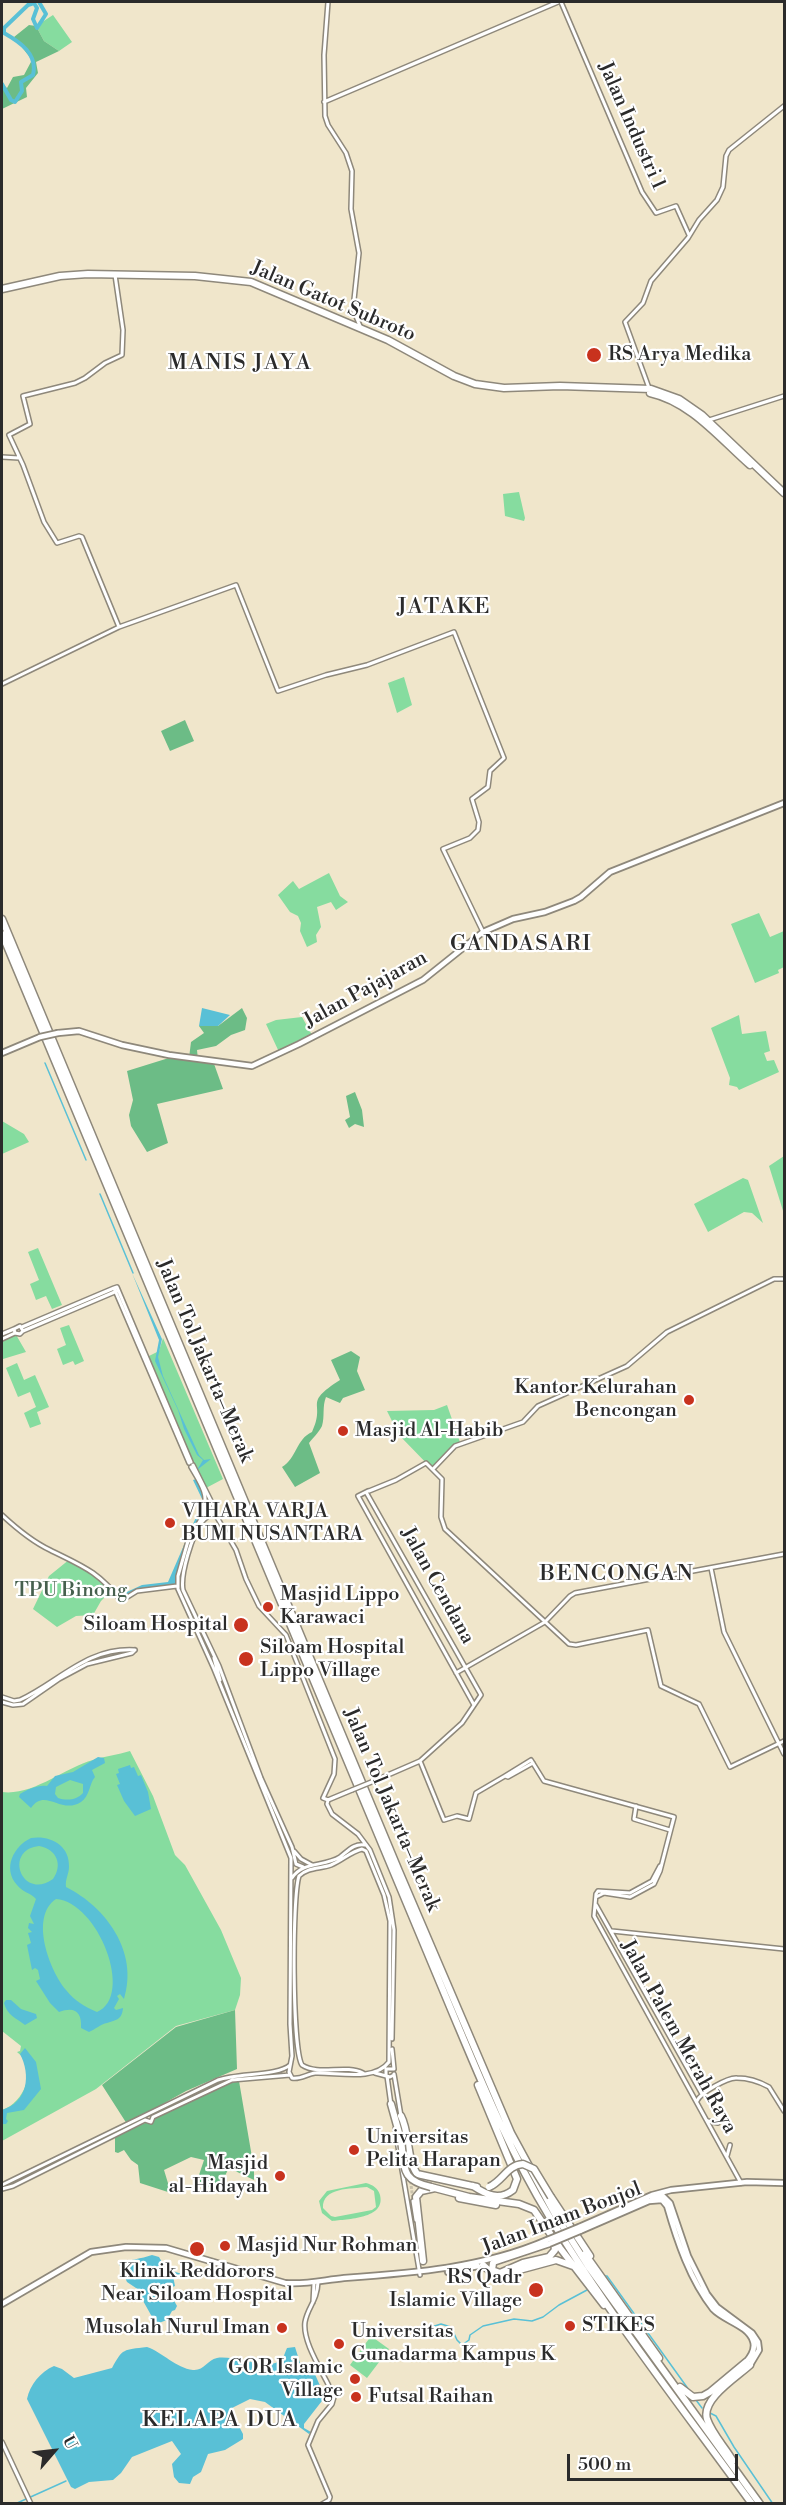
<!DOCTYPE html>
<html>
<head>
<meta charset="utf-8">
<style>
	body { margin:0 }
	#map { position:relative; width:786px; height:2505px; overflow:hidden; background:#f0e6cb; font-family:"Libre Bodoni",serif }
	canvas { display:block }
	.frame { position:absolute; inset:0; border:3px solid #2b2b2b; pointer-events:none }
	.north { position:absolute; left:24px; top:2421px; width:60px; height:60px; -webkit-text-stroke:4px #fff; paint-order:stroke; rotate:62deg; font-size:16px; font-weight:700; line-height:24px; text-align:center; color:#2b2b2b }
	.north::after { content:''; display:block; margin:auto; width:21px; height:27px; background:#2b2b2b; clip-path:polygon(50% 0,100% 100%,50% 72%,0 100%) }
	.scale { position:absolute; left:567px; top:2454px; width:171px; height:27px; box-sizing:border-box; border:3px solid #2b2b2b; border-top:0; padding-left:8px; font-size:18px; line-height:21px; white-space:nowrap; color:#2b2b2b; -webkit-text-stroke:4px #fff; paint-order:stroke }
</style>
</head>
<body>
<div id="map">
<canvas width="786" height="2505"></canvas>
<div class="frame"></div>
<div class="north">U</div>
<div class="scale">500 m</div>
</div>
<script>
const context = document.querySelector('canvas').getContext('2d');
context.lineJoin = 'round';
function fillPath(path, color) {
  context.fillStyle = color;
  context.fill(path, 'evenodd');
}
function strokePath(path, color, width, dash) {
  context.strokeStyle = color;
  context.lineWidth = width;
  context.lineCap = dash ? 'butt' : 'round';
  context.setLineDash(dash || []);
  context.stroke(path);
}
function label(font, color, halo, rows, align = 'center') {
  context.font = font + ' "Libre Bodoni",serif';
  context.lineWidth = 4.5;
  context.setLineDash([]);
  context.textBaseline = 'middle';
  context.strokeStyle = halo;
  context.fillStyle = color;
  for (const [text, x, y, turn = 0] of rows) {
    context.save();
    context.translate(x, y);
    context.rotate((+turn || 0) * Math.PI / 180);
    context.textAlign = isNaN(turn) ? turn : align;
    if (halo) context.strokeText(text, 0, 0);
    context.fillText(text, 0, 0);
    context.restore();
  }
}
fillPath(new Path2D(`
	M53 15 72 42 59 51 44 41 36 26Z
	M519 492 525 518 524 521 505 516 503 494Z
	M404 677 412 705 397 713 388 683Z
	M329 873 340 896 348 902 336 910 331 902 317 907 321 927 316 935 317 942 307 947 300 931 301 923 298 916 290 912 278 895 293 881 299 889Z
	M759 913 770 937 784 931V967L778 970 779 973 755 983 731 924Z
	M739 1015 742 1034 766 1031 770 1051 764 1053 767 1061 774 1060 779 1072 739 1090 737 1087 729 1085 730 1078 711 1028Z
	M302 1017 312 1035 279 1052 266 1024 276 1020Z
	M2 1121 24 1134 29 1142 2 1154Z
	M784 1156V1214L769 1166Z
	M743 1178 748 1180 763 1223 752 1213 744 1212 708 1232 694 1204Z
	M38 1248 62 1305 52 1309 46 1296 36 1300 30 1284 39 1280 28 1252Z
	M69 1325 84 1361 75 1365 73 1361 63 1365 57 1349 66 1345 60 1328Z
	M15 1333 26 1352 3 1359 2 1339Z
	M163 1338 223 1479 206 1488 191 1460 147 1357 159 1351Z
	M17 1363 24 1380 35 1375 49 1407 37 1412 41 1424 30 1428 24 1413 36 1407 30 1392 18 1397 6 1368Z
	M447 1405 461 1445 451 1449 433 1470 399 1435 387 1411 434 1410Z
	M70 1559 105 1584 103 1586 110 1592 101 1601 93 1615 76 1616 57 1627 33 1609 49 1576Z
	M130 1751 153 1796 175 1855 185 1865 221 1930 241 1978 240 1995 235 2010 176 2026 96 2089 2 2141V2110C24 2103 39 2068 17 2052L20 2051 21 2046 2 2031V1792C33 1796 64 1768 93 1760 105 1756 118 1755 130 1751Z
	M366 2183C373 2185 378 2188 380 2195 386 2219 347 2219 332 2221L322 2213 319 2201 327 2191ZM367 2187 374 2191 376 2207 372 2210 335 2217 331 2216 323 2208C322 2187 351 2189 367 2187Z
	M371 2336 389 2349 367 2378 350 2365Z`), '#86dc9f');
fillPath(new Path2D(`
	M29 25 36 26 44 41 59 51 36 62 38 73 26 88 27 97 2 109V84L7 88 13 77 24 75 32 60 14 37Z
	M185 720 194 741 170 751 161 731Z
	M242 1008 247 1018 245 1030 231 1035 216 1046 197 1050 198 1060 213 1061 223 1089 157 1104 168 1143 147 1152 131 1126 129 1115 133 1100 127 1071 172 1057 189 1058 191 1042 204 1033 199 1026H218Z
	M355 1092 362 1110 364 1127 355 1124 349 1128 345 1120 350 1117 346 1096Z
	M351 1351 360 1357 357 1371 365 1390 343 1398 340 1403 326 1397C322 1407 325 1416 322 1426 319 1432 313 1438 309 1443L320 1473 295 1487 282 1467C297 1458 296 1439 312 1432 327 1401 301 1405 340 1380L331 1360Z
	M235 2010 237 2069 186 2091 127 2124 102 2085 176 2027Z
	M239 2081 254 2169V2180L229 2168 217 2191 197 2181 204 2160 191 2157 164 2170 171 2193 140 2183 138 2165 131 2160 124 2150 118 2153 115 2152V2137L145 2123H150L156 2117 224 2084Z`), '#6cbc86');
fillPath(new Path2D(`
	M202 1008 230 1015 218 1026H199Z
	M132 1273 162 1339 158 1357 163 1376 199 1455 204 1460 211 1459 197 1470 203 1460 197 1455 184 1429 178 1410 155 1361 159 1340Z
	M196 1479 205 1495 206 1504 188 1540 177 1585 143 1589 120 1599 118 1596 142 1585 168 1582 203 1501 193 1480Z
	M98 1757 104 1758 105 1763 92 1770 95 1777C89 1784 90 1796 81 1802 61 1815 45 1787 31 1808L19 1797 20 1794C29 1789 37 1785 47 1786L55 1776 73 1772ZM70 1780 83 1784V1793C77 1800 67 1801 58 1798L55 1794 56 1787Z
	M130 1765 131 1768 134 1767 138 1776 141 1775 148 1792 151 1809 135 1816 124 1801 117 1785 120 1784 116 1774 119 1773 118 1769Z
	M31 1838C50 1835 70 1845 69 1867 69 1874 65 1879 66 1887 106 1907 139 1952 124 1999L120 1994 117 1996 119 1999 114 2008 116 2010 123 2008C122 2020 116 2020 107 2023 101 2024 94 2030 89 2032L81 2028C82 2012 75 2006 59 2012L50 2003 36 1981 40 1979 38 1970 35 1968 32 1970 27 1945 31 1943 28 1933 32 1932 28 1928 29 1923 34 1924 30 1916 36 1899C31 1893 22 1892 17 1885 2 1868 14 1846 31 1838ZM39 1846C57 1849 63 1865 53 1879 22 1901 3 1850 39 1846ZM56 1899C98 1902 135 1996 97 2012 85 2007 75 2001 66 1990 50 1971 29 1917 56 1899Z
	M6 2000H11L21 2009 36 2014 37 2018 25 2025C16 2018 7 2015 4 2003Z
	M25 2048 36 2062 41 2089 24 2110 7 2113 6 2119 8 2121 6 2124H2V2110C28 2102 31 2075 20 2054Z
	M152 2255 159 2257 166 2269 182 2274 173 2276 175 2286 170 2288 164 2287V2292L172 2297 177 2306 175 2310 172 2311 167 2320 156 2324 142 2299V2292L127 2282 119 2264C130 2259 141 2259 152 2255Z
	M147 2347C162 2352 176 2368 193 2370 204 2371 207 2360 217 2358 235 2355 269 2371 281 2360 284 2357 285 2352 287 2348L295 2347 301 2366 310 2363 325 2397 304 2424V2428L311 2432 309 2434 265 2402 250 2399 232 2408 231 2411 243 2434V2439L225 2450 208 2454 201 2472 193 2477 190 2484 179 2483 174 2477 172 2464 181 2454 172 2441 132 2457 121 2473 113 2480 89 2482 75 2489 71 2487 27 2399C30 2385 40 2372 54 2366L62 2369 74 2378 112 2368C123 2348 123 2350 147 2347Z`), '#59c0d6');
strokePath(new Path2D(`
	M45 1063 86 1160
	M100 1194 133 1273
	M605 2276H607L689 2390
	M425 2329 441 2324 451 2327 457 2340 462 2345 469 2340 470 2335 483 2326 514 2319 532 2321 543 2317 559 2305 587 2290
	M696 2400 702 2408
	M710 2413 716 2416 734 2447 773 2504
	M15 2504 66 2481`), '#59c0d6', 1.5);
strokePath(new Path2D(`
	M2 84 11 100 15 102 22 91 21 82 33 75C38 54 20 42 4 33V28L28 5 34 3 37 8 33 19 37 28 46 14 39 2`), '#59c0d6', 4);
strokePath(new Path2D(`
	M409 2168 413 2201`), '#c9c1ab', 3, [3, 1.5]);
const minor = new Path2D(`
	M328 2 324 55 325 116 328 125 346 153 352 171 351 209 359 253 353 309 360 326
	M561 2 642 192 656 213 676 206 689 235
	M324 102 558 2
	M115 275 123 330 122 355 105 363 85 378 75 383 23 396 30 424 9 435 23 465 44 522 57 543 79 536 82 537 119 627
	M649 388 625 322 643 303 651 281 688 238 699 220 717 200 723 187 726 156 729 150 784 106
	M709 420 784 396
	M2 457 19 458
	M2 684 119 627 236 585 278 691 326 675 367 665 454 632 504 758 490 771 488 787 472 799 479 822 478 830 470 838 443 849 483 932
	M114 1288 117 1287 191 1462
	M114 1288 189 1463
	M22 1327 114 1288
	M23 1331 20 1326 14 1329 15 1333 20 1334 23 1331 117 1291
	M2 1334 14 1329
	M2 1339 15 1333
	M193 1465 215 1509
	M191 1467C199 1481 210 1495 203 1511
	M433 1469 455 1446 523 1422 538 1406 627 1366 667 1332 774 1279H784
	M368 1491 358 1496 474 1705
	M369 1491 396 1480 426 1463 442 1479 441 1517 445 1529 569 1644 576 1645 648 1630 661 1686 699 1704 730 1767 784 1741
	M366 1492 481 1695 462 1723 420 1761 374 1781
	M211 1508 207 1509 188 1541 178 1576V1589L214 1669 291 1858 290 2024 292 2056 289 2072 292 2078C300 2080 307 2074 315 2073 337 2072 374 2082 389 2062L390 1921 384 1895 366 1851 362 1849C350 1852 343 1860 331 1865 320 1869 308 1867 299 1876 292 1897 292 2049 302 2065 319 2076 345 2064 363 2073
	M215 1509C212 1516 206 1516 202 1522 192 1535 180 1575 183 1590L219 1666 261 1778 292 1847 296 1864 303 1867
	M214 1512 236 1550 246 1579 259 1606 286 1635 335 1759 334 1774 323 1798 328 1800 327 1804 332 1814 358 1834 370 1850 389 1897 394 1930 392 2039
	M2 1515C16 1528 33 1542 50 1550 82 1566 98 1571 121 1601L137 1591 177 1586
	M711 1568 724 1632 784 1754
	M214 1658 220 1680
	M456 1673 545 1622 570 1596 575 1593 784 1554
	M2 1697 14 1701 20 1700C59 1682 87 1647 135 1650
	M2 1702 13 1705 23 1704 59 1679 87 1664 132 1653 135 1650
	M420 1761 444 1820 457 1816 469 1819 476 1793 505 1776
	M533 1763 508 1777 505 1776 531 1760 544 1781 674 1817 660 1871 654 1884 630 1897 604 1893 596 1897
	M328 1800 352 1790
	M636 1806 634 1819 670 1830
	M294 1851 301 1859 312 1865
	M660 1866 652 1881 630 1893 598 1891 596 1894 594 1916 741 2183
	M292 1878C303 1861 324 1867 340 1857 348 1851 354 1843 365 1845
	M596 1905 702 2094
	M612 1931 784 1949
	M392 2049 394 2069
	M375 2073 390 2077 394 2075
	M394 2074 401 2116
	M386 2075V2069H393
	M387 2076 391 2105
	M697 2101C700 2093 728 2077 737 2078 747 2078 760 2082 769 2087L784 2111
	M708 2121 718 2123
	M395 2129 420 2275
	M727 2156 730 2145
	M2 2185 218 2080C237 2073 278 2076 290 2065
	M2 2189 13 2186 145 2120 151 2122 153 2117 232 2080 290 2075
	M413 2201 416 2220
	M318 2282C317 2302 308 2306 305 2322 302 2344 326 2376 334 2397L332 2404 318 2421 308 2445 330 2497 329 2500 322 2504
	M313 2302 314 2283
	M2 2442 31 2504`);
const major = new Path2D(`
	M58 1033 79 1031 122 1045 169 1055 252 1066 299 1044 423 980 483 932 513 919 545 912 574 901 581 897 610 872 784 803
	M2 1053 40 1037
	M652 2198 663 2196 670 2203 688 2256 707 2294 717 2307 752 2333 758 2342 759 2350 750 2365
	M579 2227 652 2195 671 2190 747 2182 784 2183
	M580 2231 649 2201 662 2200 667 2206C677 2241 690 2280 713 2309 724 2321 748 2325 753 2341 756 2349 751 2356 746 2362
	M495 2262 549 2244
	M448 2272 478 2266
	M2 2304 91 2252 126 2247 166 2248 285 2283C305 2285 324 2280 344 2278 414 2273 482 2268 547 2240`);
const highway = new Path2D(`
	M2 289 60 276 88 274 195 276 251 282 388 340 454 376 475 384 504 388 560 386 651 389 679 399 702 415 784 493
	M650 393C691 402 720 439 750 465
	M2 919 398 1869 511 2133 555 2214 588 2266 760 2504
	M2 934 453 2014C482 2083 510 2152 549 2216 610 2316 683 2409 752 2504
	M391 2104 401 2140
	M401 2116C410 2133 406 2158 417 2174L477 2187
	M473 2186C487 2195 499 2201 513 2190L517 2179 478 2085
	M431 2187 469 2197 519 2204 534 2210 560 2248 604 2305
	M551 2197 590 2256
	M459 2198 496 2205
	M585 2254 659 2358
	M423 2261 416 2197 421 2191 435 2188
	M493 2263 492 2270 500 2273 523 2263 549 2257 555 2250 554 2243
	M483 2265 493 2274
	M508 2273 556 2260 573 2266
	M680 2387 693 2397 703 2396 710 2392 746 2362
	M733 2461C725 2447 712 2434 707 2419 701 2399 737 2377 750 2365`);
strokePath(minor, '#8e887b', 6);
strokePath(major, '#8e887b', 8);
strokePath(highway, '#8e887b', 9);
strokePath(minor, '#fff', 3);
strokePath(major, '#fff', 4.5);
strokePath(highway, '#fff', 6);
const minorBridge = new Path2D(`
	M352 1790 374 1781`);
const majorBridge = new Path2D(`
	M40 1037 58 1033
	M547 2240 579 2227
	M549 2244 580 2231`);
const highwayBridge = new Path2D(`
	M401 2140C405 2168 400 2180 431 2187
	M489 2187C503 2181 507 2165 523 2164L534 2169 551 2197`);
strokePath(minorBridge, '#8e887b', 6, []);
strokePath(majorBridge, '#8e887b', 8, []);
strokePath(highwayBridge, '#8e887b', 9, []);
strokePath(minorBridge, '#fff', 3);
strokePath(majorBridge, '#fff', 4.5);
strokePath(highwayBridge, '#fff', 6);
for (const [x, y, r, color] of [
	[594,355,8,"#c8321e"],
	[689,1400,6,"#c8321e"],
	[343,1431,6,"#c8321e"],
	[170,1523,6,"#c8321e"],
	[268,1607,6,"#c8321e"],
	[241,1625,8,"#c8321e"],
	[246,1659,8,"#c8321e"],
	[354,2150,6,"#c8321e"],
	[280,2176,6,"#c8321e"],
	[225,2246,6,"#c8321e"],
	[197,2249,8,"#c8321e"],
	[536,2290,8,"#c8321e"],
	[570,2326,6,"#c8321e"],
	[282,2328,6,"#c8321e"],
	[339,2344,6,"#c8321e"],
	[355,2379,6,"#c8321e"],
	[356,2397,6,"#c8321e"]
]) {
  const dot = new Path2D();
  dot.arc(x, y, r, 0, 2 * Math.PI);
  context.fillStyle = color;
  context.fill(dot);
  strokePath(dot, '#fff', 2);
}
label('20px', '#2b2b2b', '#fff', [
	["Jalan Industri 1",631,126,66],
	["Jalan Gatot Subroto",333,302,23],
	["Jalan Pajajaran",366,990,-29],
	["Jalan Tol Jakarta–Merak",204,1361,67],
	["Jalan Cendana",437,1586,61],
	["Jalan Tol Jakarta–Merak",391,1810,67],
	["Jalan Palem Merah Raya",678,2037,61],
	["Jalan Imam Bonjol",562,2219,-21]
]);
label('20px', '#2b2b2b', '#fff', [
	["RS Arya Medika",608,355],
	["Kantor Kelurahan",677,1388,"right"],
	["Bencongan",677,1411,"right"],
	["Masjid Al-Habib",355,1431],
	["VIHARA VARJA",182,1512],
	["BUMI NUSANTARA",182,1535],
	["Masjid Lippo",280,1595],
	["Karawaci",280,1618],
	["Siloam Hospital",228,1625,"right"],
	["Siloam Hospital",260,1648],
	["Lippo Village",260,1671],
	["Universitas",366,2138],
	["Pelita Harapan",366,2161],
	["Masjid",268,2164,"right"],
	["al-Hidayah",268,2187,"right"],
	["Masjid Nur Rohman",237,2246],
	["Klinik Reddorors",197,2272,"center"],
	["Near Siloam Hospital",197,2295,"center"],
	["RS Qadr",522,2278,"right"],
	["Islamic Village",522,2301,"right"],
	["STIKES",582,2326],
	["Musolah Nurul Iman",270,2328,"right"],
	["Universitas",351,2332],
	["Gunadarma Kampus K",351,2355],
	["GOR Islamic",343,2368,"right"],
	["Village",343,2391,"right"],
	["Futsal Raihan",368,2397]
], 'left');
label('20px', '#46604e', '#fff', [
	["TPU Binong",71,1591]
]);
context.letterSpacing = '1.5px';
label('22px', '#2b2b2b', '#fff', [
	["MANIS JAYA",240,364],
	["JATAKE",444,608],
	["GANDASARI",521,945],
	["BENCONGAN",617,1575],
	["KELAPA DUA",220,2421]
]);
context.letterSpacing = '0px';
</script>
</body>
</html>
